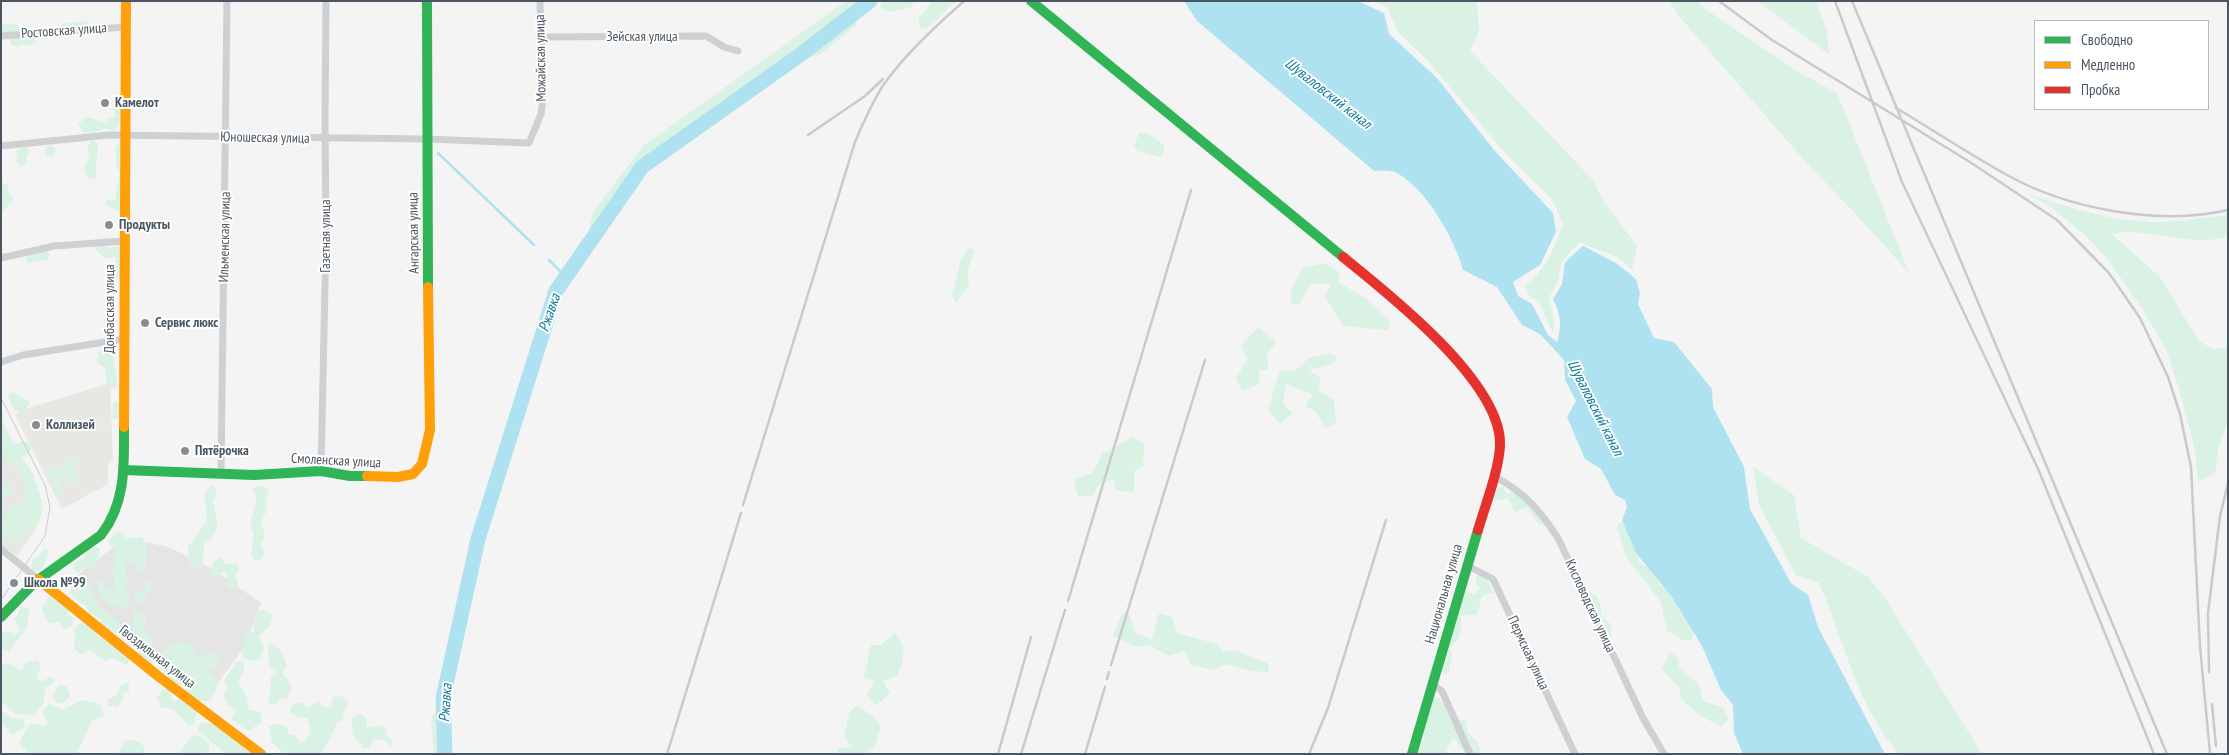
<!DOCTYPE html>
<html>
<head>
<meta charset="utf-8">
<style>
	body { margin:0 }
	#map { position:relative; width:2229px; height:755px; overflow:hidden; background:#f4f4f4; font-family:"PT Sans Narrow",sans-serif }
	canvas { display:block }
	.frame { position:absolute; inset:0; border:2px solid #4a5661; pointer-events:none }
	.legend { position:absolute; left:2034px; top:20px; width:175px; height:90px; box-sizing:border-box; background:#fff; border:1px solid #b7bbc0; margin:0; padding:6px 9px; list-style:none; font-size:15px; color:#4a5661 }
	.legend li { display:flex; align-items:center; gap:10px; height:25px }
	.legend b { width:25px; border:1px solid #b7bbc0 }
</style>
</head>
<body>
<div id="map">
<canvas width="2229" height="755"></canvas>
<div class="frame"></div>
<ul class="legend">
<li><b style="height:6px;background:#30b455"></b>Свободно</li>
<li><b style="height:6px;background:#ff9f0a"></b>Медленно</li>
<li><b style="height:6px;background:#e5322d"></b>Пробка</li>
</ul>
</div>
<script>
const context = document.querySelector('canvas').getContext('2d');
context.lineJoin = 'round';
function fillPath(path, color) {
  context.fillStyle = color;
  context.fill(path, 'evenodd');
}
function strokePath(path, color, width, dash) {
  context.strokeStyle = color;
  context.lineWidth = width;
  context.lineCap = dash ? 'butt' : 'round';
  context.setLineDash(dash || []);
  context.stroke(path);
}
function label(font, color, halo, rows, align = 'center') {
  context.font = font + ' "PT Sans Narrow",sans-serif';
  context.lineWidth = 4;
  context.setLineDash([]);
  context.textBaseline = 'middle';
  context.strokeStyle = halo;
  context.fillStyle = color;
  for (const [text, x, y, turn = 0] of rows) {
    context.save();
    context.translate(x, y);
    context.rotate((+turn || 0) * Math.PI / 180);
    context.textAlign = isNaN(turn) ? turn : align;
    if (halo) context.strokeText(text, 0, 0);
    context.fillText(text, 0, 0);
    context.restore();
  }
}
fillPath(new Path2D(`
	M110 383 113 460 108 465V484L62 509 15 415 25 409Z
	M1 428 33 485 39 515 35 530 17 556 1 544Z`), '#e8e7e3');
fillPath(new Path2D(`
	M132 540 165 546 177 551 214 570 261 603 245 646 211 693 73 591 69 582 121 541Z`), '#e6e5e6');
fillPath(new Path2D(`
	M846 1H872L859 11 856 26 819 55 793 61 698 128 642 162 603 222 589 229 593 212 644 145Z
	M883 1H915L910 8 889 12 880 7Z
	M933 1H956L931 26 921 30 918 19Z
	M1373 1H1477L1479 31 1470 51 1593 180 1603 201 1637 246 1632 270 1617 257 1579 242 1561 263 1558 281 1549 298 1554 321 1553 333 1539 302 1529 295 1525 285C1547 269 1553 250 1563 225L1553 200 1505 153 1427 60 1397 31 1388 8Z
	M1669 1H1698L1704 8 1798 72 1837 93 1909 273 1854 212 1811 168 1678 15Z
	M1757 1H1816L1826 29 1830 55Z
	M86 21 91 24 89 30 65 32 61 28 62 24Z
	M1 24H17L20 28 18 33H1Z
	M31 35 37 41 30 46 24 44 18 47 10 44V39L17 36 25 40Z
	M120 100 123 108C119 117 121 124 115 131L105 128 94 133 83 132 78 124 87 117 105 122 111 117H116L113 107Z
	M1139 133 1149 134 1164 145 1163 154 1159 157 1137 151 1134 145Z
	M92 140 98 143C98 155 95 165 96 178L88 179 84 168 90 155 87 147Z
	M124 140 126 208 117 211 106 204 107 200H115L119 177 121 173 116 166V147Z
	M44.5 151a5.5 5.5 0 1 1 11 0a5.5 5.5 0 1 1-11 0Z
	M25 146 30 151 26 157 27 163 21 166 15 161 18 157 16 151Z
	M2 183 9 186 8 192 14 199 2 212Z
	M2029 194C2068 207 2114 222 2155 222 2180 222 2204 218 2228 215V236C2190 249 2150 226 2112 234L2160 277 2199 341 2213 349 2228 347V418L2218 450 2215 474 2198 481 2195 450 2179 389 2166 349 2148 318 2107 258 2085 235 2052 208Z
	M100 240 108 248 117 246 122 251 120 282 116 276V258H104L95 248Z
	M970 247 975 251 967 271 969 285 956 303 952 295 961 259Z
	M46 251 50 254 47 260 28 263 26 259 27 254Z
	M1325 263 1340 273 1338 282 1365 298 1391 322 1387 330 1343 326 1325 297 1331 284H1311L1299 305 1291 304 1290 292 1303 268Z
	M1258 327 1276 342 1267 355 1268 369 1259 371V384L1242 391 1236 378 1248 359 1241 346Z
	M106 349 114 358 118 385 112 389 107 386 105 368 97 363 98 352Z
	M1330 353 1338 358 1332 364 1309 370 1321 379 1318 390 1334 400 1336 423 1325 429 1316 412 1305 406 1313 395 1286 384 1283 404 1293 413 1280 424 1268 409 1280 371 1296 370 1309 358Z
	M13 392 30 402 24 414 14 410 8 396Z
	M116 401 121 404 118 420 112 418 113 404Z
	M1 419 14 444 27 441 32 446 30 452 22 457 33 474 43 505 39 523C29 530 23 540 14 547L10 539 1 540C1 524 3 510 21 504L26 482 18 467 7 463 1 448Z
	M1133 437 1144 444 1143 467 1134 471V493L1116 490 1113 479 1097 486 1094 496H1079L1074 486 1076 478 1093 473 1102 454Z
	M67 457 77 462 74 471 81 481 74 486 66 477 59 484 64 494 58 497 46 471 52 467 62 469Z
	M1753 467 1794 495 1801 538 1868 577 1885 598 1982 754H1899C1857 706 1844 640 1819 583L1796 575 1759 505Z
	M1 483 9 484 13 491 9 496H1Z
	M213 485 217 494 212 501C216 509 215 517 218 527L211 540 204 544 203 563 197 568 189 565 188 546C197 539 199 530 207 521L205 494 210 486Z
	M256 486 266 487 269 493 265 500 267 510 261 522C264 531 266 537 261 545L264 553 261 560 255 561 251 554 254 536 250 524 257 498 252 489Z
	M1503 487 1506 494 1518 489 1540 513 1548 517 1552 523 1539 525 1527 507 1515 512 1508 498 1494 501 1493 491Z
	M1619 523 1626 525 1640 563 1654 572 1659 584 1671 593 1694 631 1692 639 1685 641 1667 631 1661 602 1627 558 1617 528Z
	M119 531 127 538 142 537 147 548 145 570 138 571 132 561 126 562V573L130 578 124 589 129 594 128 607 122 609 116 605 110 606 100 596 97 583 102 581 107 589 113 590 115 587 112 569 117 549 108 544 109 539Z
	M98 547 100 550 97 559 98 565 84 569 78 573 73 569 75 562 84 558 85 551Z
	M45 549 49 552 43 567 38 571 32 570V561Z
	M220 557 226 564H236L239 569 235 576 238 582 236 590 228 588 227 574 224 571 215 577 210 575 213 563Z
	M1477 576 1487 579 1493 592 1482 596 1477 614 1461 616C1461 628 1462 640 1450 647L1452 655 1449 672 1444 674 1441 667 1455 617 1467 591 1475 594 1480 588 1476 583Z
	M88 580 99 608 107 610 110 616 121 624 120 632 112 633 101 625V619L88 612 86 605 81 604 70 593 73 581Z
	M152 581 154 586 142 603H136L134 597 138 591 145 590 146 583Z
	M51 594 73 604 68 614 74 619 72 626 65 629 59 622 49 623 41 608Z
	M1588 595H1595L1600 603 1602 617 1611 624V639L1603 640 1598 634 1599 617 1587 612 1583 604Z
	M21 607 30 608 26 629 9 651 1 649V634L9 631 16 634 20 630 15 620Z
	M264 609 273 616 270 625 259 636 264 648 260 659 251 661 241 656 246 636 253 632 256 612Z
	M134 611 143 612 147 621 143 628 153 641 151 647 156 655 153 663 143 662 139 657 140 647 132 637Z
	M1123 613 1130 615 1135 633 1152 639 1159 613 1172 617 1177 633 1217 644 1223 652 1235 650 1269 664 1268 672 1252 671 1226 664 1213 670 1191 665 1185 651 1169 656 1150 645 1137 647 1112 636Z
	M85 621 95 628 98 636 128 654 129 662 126 665 113 658 105 661 89 650 81 655 74 649 75 627Z
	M895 633C908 647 904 661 897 676L883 681 890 693 876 706 867 694 874 681 864 677 871 645H881Z
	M178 641 190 644 197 656 218 653 221 657 217 667 209 671 217 681 216 690 210 701H200L190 695 182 685 174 683 157 665C157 658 163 653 165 645L170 646Z
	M272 643 281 651 287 666 282 673C291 683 295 686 286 699H279L276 705 269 704 271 677 277 672 269 665 268 646Z
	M1670 652 1678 658 1679 667 1699 685 1703 701 1724 708 1728 720 1721 727 1698 714 1681 699 1679 688 1662 669Z
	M37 660 41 665 37 676 40 682 50 677 55 679 52 685 45 688 44 703 33 715 16 714 1 701V664L9 663 22 671 25 663Z
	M242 661 245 667 238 683 246 695 249 710 261 712 262 722 248 731 232 719 236 709 228 706 224 695 228 685 223 682 236 662Z
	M129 682V692H124L122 702 117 707 108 706V699L117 695 121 685Z
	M60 685 67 687 70 697 63 703 55 702 53 695Z
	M171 689V698L174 701 182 698 198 708 194 723 189 726 173 709 161 707 157 698 162 690Z
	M341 696 348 701C348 708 343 711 343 719L336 724C334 735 326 741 322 754H285L272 743 269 727 276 724 287 726 288 734 294 735 300 741H306L311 731 307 718 297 717 290 712 293 703H302L309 708 318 701 324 707 331 708 333 697Z
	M1438 698 1454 710 1458 719 1466 721 1468 733 1477 742 1482 754H1466L1453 737 1445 754H1418L1417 747 1424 738C1423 728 1422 719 1430 713L1433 699Z
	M83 700 100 704 104 716 91 722 77 754H29L19 743 30 723 44 726 48 724 42 711 50 703 62 710Z
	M857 705 873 716 881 726 875 746 866 754H838V749L852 746 844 737 849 713Z
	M439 708 445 711 447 754H434L431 717Z
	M2 711 11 718 23 719 25 727 12 735 1 722Z
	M359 713 366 718 367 728 381 725 387 730 386 736 393 740 392 747 383 740 374 739 369 748H363L353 735 351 719Z
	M201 723 218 724 242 742 245 749 253 751V754H234L233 752 226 754 197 730Z
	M198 735 209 743V752L179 754 191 737Z
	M124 740H134L144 746V754H115L120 751Z`), '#d9f2e3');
fillPath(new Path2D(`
	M1184 1H1358L1384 13 1389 34 1437 78 1494 150 1553 213 1556 232 1540 265 1513 282 1518 296 1532 304 1548 335 1557 342C1562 327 1561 314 1553 299L1562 284 1565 262 1583 246 1616 263 1636 279 1640 293 1638 304 1654 338 1674 342 1712 389 1713 407 1744 467 1750 509 1791 583 1808 595 1818 627 1885 754H1743L1734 733 1733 705 1721 690 1702 646 1672 597 1636 553 1622 520 1627 507 1625 500 1615 495 1601 469 1585 459 1567 417 1576 401 1565 380 1564 360 1540 334 1522 325 1497 287 1463 270C1454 238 1427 190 1397 173 1391 170 1381 171 1374 171L1197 21Z`), '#aee2f0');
strokePath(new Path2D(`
	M438 153 534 245
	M549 260 566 277`), '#aee2f0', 2.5);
strokePath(new Path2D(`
	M445 754 443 698 478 539 556 291 642 167 800 55 870 1`), '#aee2f0', 15);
strokePath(new Path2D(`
	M1 36 126 27
	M542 37 706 36 724 47 738 51
	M1 146 109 135 426 139 529 143 541 114 543 99 540 1
	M1 258 54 246 125 241
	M1 362 23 355 124 339
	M321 471 326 239 325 121 326 1
	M221 473 227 1
	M1494 476C1525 493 1539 509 1558 538L1643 718 1664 754
	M1 549 38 579
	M1466 565 1493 579 1575 754
	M1432 684 1442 691 1470 754`), '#ced0d2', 7);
strokePath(new Path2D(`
	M427 1 428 287
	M1031 1 1343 257
	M124 470 254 475 321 471 350 476H367
	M1 617 35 582 101 535C126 503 124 466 124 427
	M1412 754 1478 530`), '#30b455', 10);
strokePath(new Path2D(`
	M124 427 126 1
	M367 476 398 477 413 474 422 464 430 430 428 287
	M38 579 158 676 261 754`), '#ff9f0a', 10);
strokePath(new Path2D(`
	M1343 257C1389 294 1497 379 1500 441 1501 465 1485 506 1478 530`), '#e5322d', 10);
strokePath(new Path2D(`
	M1 398 45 485 50 507 45 536 1 600`), '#c9cacc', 1);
strokePath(new Path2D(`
	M1719 1 1772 40 1973 164 2057 220 2109 273 2140 318 2168 377 2180 414 2191 467 2200 646 2210 754
	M1835 1 1902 182 2039 471 2154 754
	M1852 1 2167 754
	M1896 108C1933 130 1969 154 2007 175 2068 209 2159 226 2228 210
	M808 135 865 96 883 79
	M743 505 855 142C863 123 871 105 882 87 904 55 935 27 964 1
	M1068 601 1191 190
	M1111 665 1205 360
	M2209 672 2208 613 2220 516 2228 483
	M1107 679 1109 672
	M2212 704 2216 746
	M667 754 741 513
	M998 754 1031 637
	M1021 754 1065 610
	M1085 754 1105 687
	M1309 754 1328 708 1386 520`), '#c9cacc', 2.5);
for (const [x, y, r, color] of [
	[105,103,5,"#868d94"],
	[109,225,5,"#868d94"],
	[145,323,5,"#868d94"],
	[36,425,5,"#868d94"],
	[185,451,5,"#868d94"],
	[14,583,5,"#868d94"]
]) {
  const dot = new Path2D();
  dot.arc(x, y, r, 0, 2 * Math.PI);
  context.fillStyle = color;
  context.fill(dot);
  strokePath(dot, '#fff', 2);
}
label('14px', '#4a5661', '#fff', [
	["Ростовская улица",64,31,-4],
	["Зейская улица",642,37],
	["Можайская улица",541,58,-91],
	["Юношеская улица",265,138,1],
	["Ангарская улица",414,233,-91],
	["Газетная улица",326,236,-90],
	["Ильменская улица",225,237,-89],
	["Донбасская улица",110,309,-90],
	["Смоленская улица",336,461,3],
	["Национальная улица",1444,594,-74],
	["Кисловодская улица",1590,606,65],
	["Пермская улица",1528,653,65],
	["Гвоздильная улица",157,657,38]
]);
label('bold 14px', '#4a5661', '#fff', [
	["Камелот",115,103],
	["Продукты",119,225],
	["Сервис люкс",155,323],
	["Коллизей",46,425],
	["Пятёрочка",195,451],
	["Школа №99",24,583]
], 'left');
label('italic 15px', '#0c7c9b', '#fff', [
	["Шуваловский канал",1328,94,38],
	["Ржавка",550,313,-71],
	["Шуваловский канал",1595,408,63],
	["Ржавка",446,703,-86]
]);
</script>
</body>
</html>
